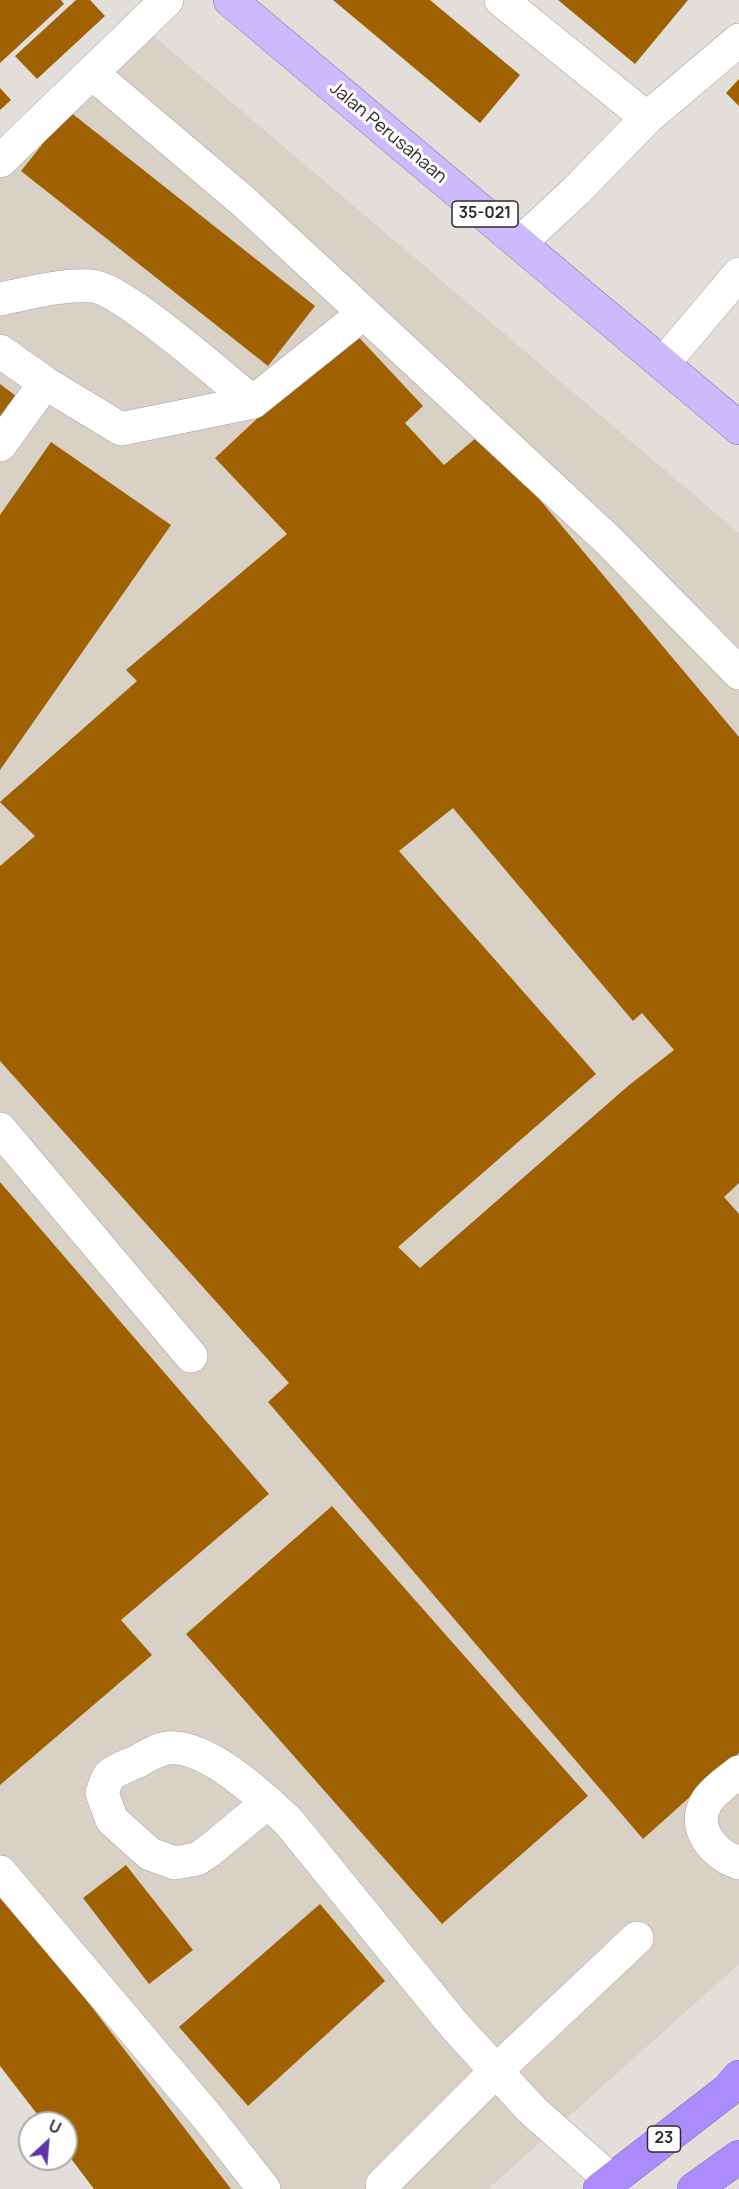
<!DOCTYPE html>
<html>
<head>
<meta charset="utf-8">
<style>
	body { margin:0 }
	#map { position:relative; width:739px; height:2189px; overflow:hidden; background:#e3ded9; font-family:Manrope,sans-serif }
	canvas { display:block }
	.north { position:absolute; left:18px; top:2111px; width:60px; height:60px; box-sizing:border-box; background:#fff; border:2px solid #abaaa9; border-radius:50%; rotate:26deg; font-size:16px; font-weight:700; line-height:24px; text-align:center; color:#2d2b29 }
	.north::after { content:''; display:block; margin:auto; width:21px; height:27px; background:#6134ac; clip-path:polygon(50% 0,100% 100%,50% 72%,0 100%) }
</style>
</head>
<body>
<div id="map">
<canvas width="739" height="2189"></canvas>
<div class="north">U</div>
</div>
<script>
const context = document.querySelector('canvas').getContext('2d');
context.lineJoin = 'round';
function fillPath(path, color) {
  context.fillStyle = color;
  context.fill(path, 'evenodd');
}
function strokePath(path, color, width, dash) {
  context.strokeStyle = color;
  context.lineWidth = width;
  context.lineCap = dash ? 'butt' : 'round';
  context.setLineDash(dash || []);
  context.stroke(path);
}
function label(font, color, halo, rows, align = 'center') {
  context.font = font + ' Manrope,sans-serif';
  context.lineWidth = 6;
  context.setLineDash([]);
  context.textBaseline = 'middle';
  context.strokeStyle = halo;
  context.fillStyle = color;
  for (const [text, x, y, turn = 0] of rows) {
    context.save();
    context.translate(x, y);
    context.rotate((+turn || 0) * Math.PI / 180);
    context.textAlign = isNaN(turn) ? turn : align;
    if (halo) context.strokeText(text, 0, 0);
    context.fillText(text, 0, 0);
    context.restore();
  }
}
fillPath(new Path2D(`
	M137 22 739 533V1964L488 2189H228L0 1905V136Z`), '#dad1c6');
fillPath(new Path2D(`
	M0 0H61L64 4 0 63Z
	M76 0H90L105 16 37 79 15 56Z
	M333 0H430L520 75 480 123Z
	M558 0H688L635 64Z
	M739 79V106L726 93Z
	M0 88 11 100 0 110Z
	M69 111 315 306 268 366 21 171Z
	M352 330 423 406 405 423 444 465 483 432 739 737V1183L724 1197 739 1214V1753L643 1839 268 1402 289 1383 0 1061V866L35 836 0 802 137 681 126 670 287 534 215 458ZM453 808 633 1021 642 1013 674 1050 628 1086 420 1268 398 1247 596 1074 399 851Z
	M0 384 20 399 0 428Z
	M51 442 171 525 0 770V515Z
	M0 1182 269 1494 121 1620 152 1655 0 1785Z
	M332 1506 588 1796 442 1924 186 1634Z
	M126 1865 193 1950 149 1984 83 1898Z
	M0 1887 231 2189H94L66 2152V2123H44L0 2066Z
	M320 1904 385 1981 248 2106 179 2027Z`), '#9f6102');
const minor = new Path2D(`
	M501 0 647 118
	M93 74 244 202 364 313 608 540 739 673
	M0 161 167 0
	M520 243 576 191 647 118 739 40
	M0 299C30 293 61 284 92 286 122 288 224 379 253 402
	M0 351 45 383 121 429 253 402 364 313
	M663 364 739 274
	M0 445 45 383
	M0 1129 191 1356
	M739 1772C728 1781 715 1789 707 1801 690 1827 714 1855 739 1863
	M268 1802 209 1851 197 1859 175 1863 150 1854 112 1820 102 1793C104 1788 106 1780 109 1776 116 1769 130 1765 138 1761 147 1756 158 1749 168 1748 206 1744 263 1797 289 1822L454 2025 532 2110 611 2180
	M0 1872 209 2119 264 2189
	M382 2185 496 2071 637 1938`);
const major = new Path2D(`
	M230 0 739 428`);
const highway = new Path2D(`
	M600 2189 728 2090 739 2077
	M694 2189 739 2157`);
strokePath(minor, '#a5a09c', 34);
strokePath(major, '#806ab2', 34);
strokePath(highway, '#806ab2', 34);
strokePath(minor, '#fff', 33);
strokePath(major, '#cdbafd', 33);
strokePath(highway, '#ac8cfc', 33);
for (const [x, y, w] of [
	[485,214,66],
	[664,2139,33]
]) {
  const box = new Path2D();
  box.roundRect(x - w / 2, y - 13, w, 26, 4.5);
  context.fillStyle = '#fff';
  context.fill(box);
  strokePath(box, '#2d2b29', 1.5);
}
label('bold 16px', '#2d2b29', null, [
	["35-021",485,214],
	["23",664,2139]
]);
label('18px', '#2d2b29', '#fff', [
	["Jalan Perusahaan",388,133,40]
]);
</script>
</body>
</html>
